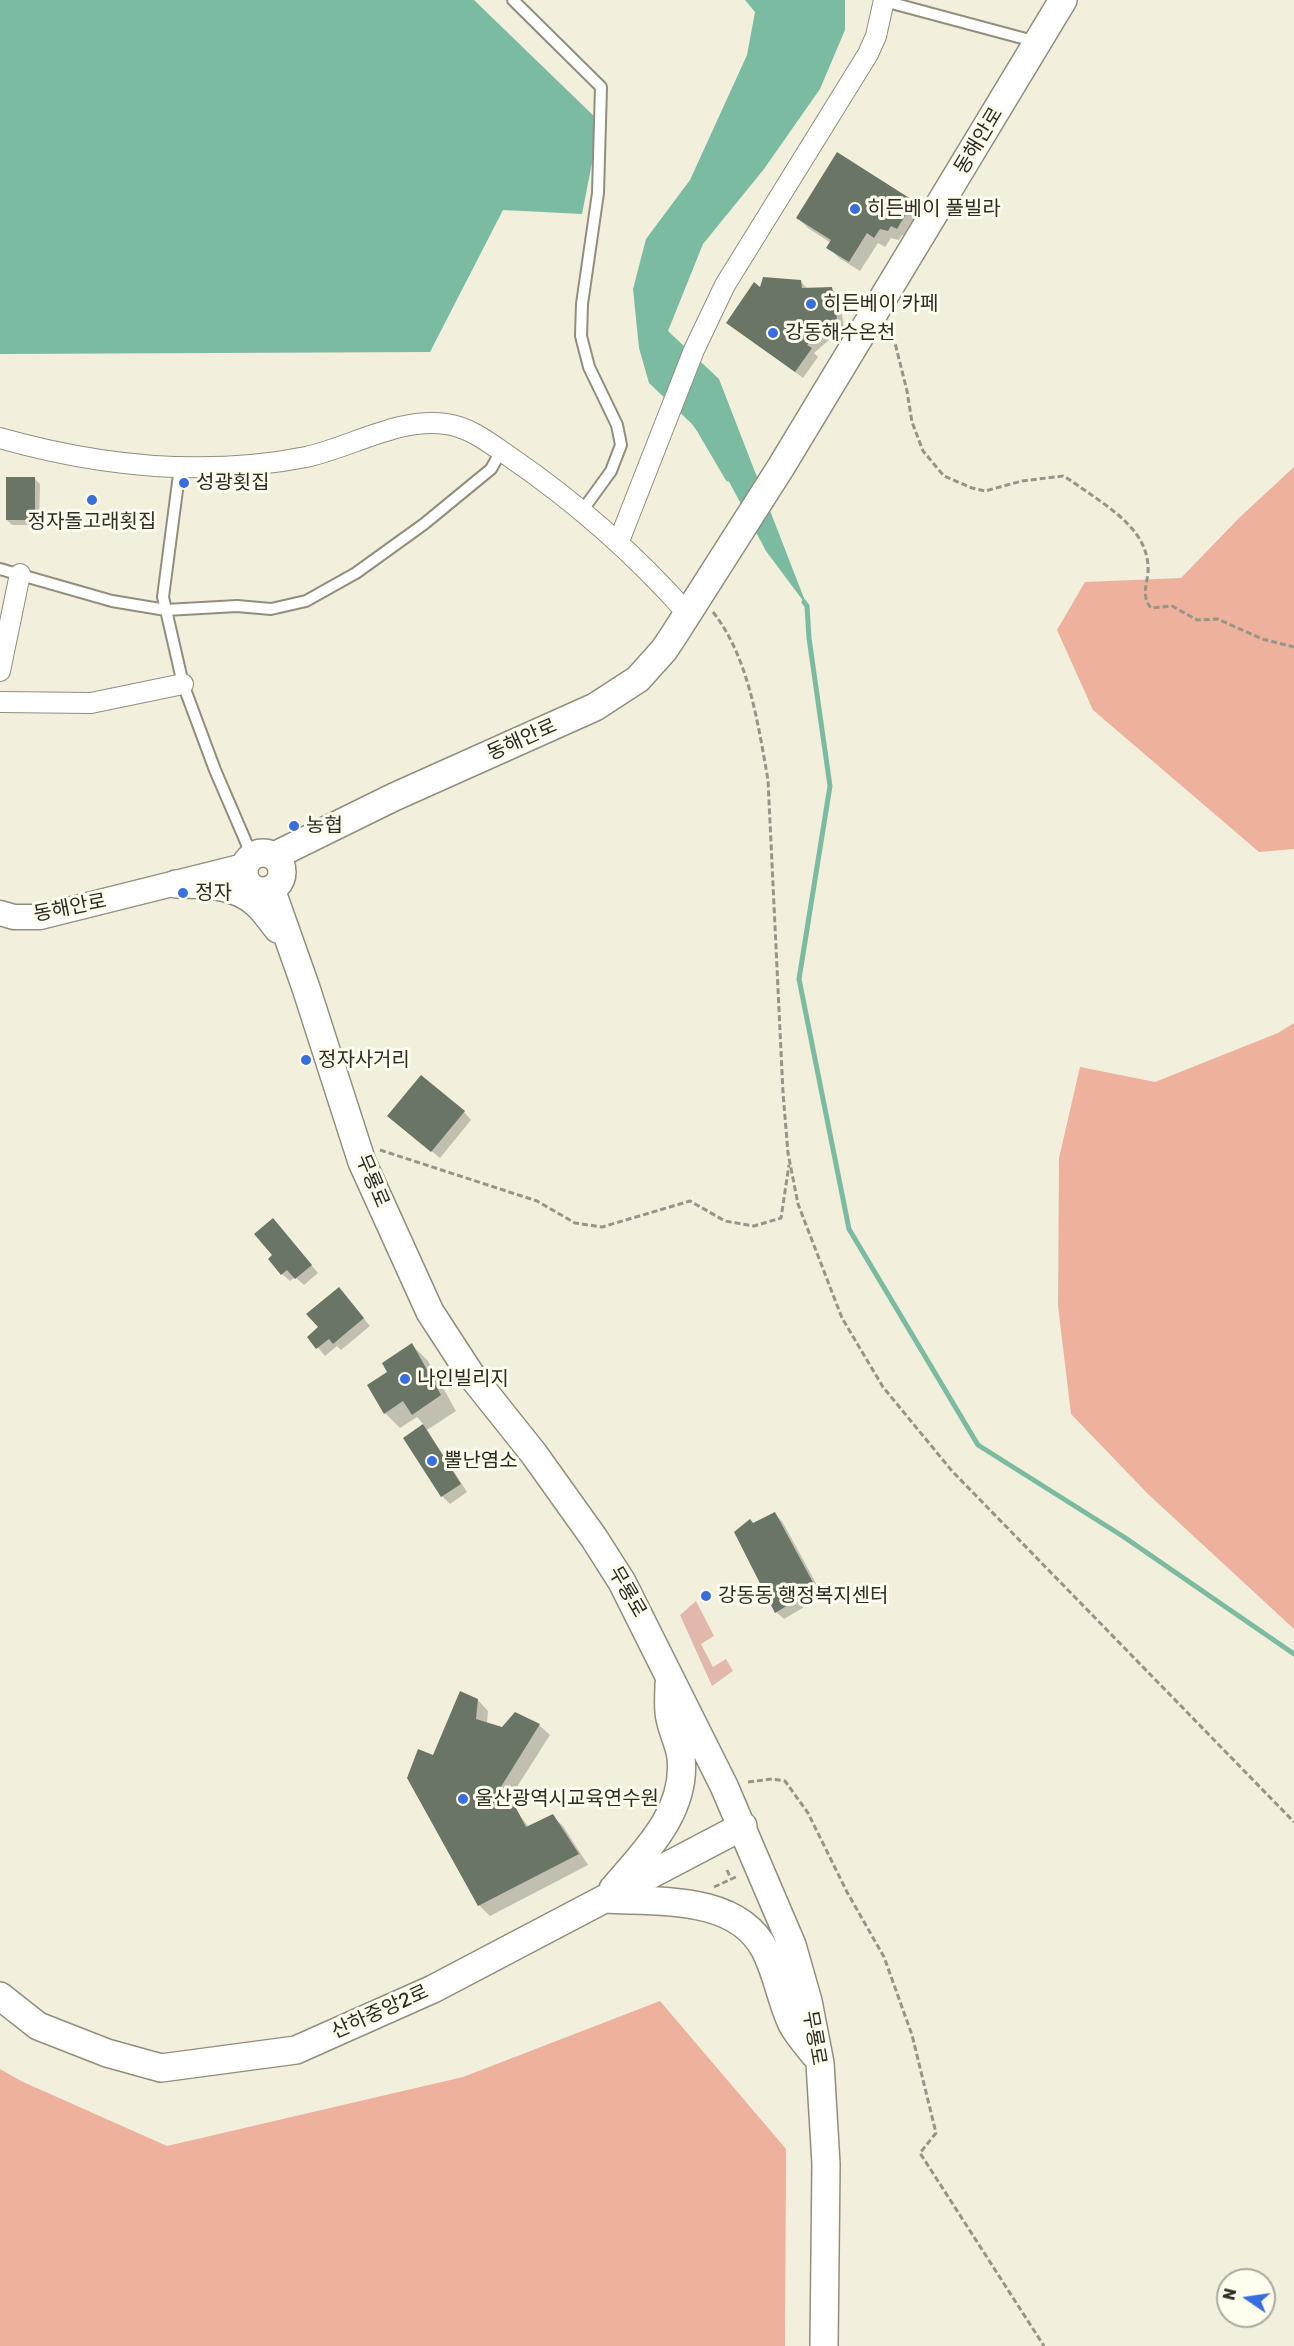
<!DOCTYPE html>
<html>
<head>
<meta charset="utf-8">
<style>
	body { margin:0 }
	#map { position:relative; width:1294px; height:2346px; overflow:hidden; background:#f2f0dd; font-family:Rubik,sans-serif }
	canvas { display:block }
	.north { position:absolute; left:1216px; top:2268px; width:60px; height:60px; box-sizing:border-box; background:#fffded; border:2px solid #aba99d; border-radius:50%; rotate:283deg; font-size:16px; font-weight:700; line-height:24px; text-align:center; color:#2d2c25 }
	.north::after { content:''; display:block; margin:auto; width:21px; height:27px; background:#396ede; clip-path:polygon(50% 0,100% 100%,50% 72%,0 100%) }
</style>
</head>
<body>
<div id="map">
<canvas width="1294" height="2346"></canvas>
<div class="north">N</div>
</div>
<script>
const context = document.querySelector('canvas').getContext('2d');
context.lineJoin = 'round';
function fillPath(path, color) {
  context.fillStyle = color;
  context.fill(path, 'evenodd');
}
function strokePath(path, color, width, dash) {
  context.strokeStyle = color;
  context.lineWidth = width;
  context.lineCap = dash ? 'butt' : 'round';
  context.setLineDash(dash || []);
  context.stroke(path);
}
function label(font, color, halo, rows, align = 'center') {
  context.font = font + ' Rubik,"Noto Sans KR",sans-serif';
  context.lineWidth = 6;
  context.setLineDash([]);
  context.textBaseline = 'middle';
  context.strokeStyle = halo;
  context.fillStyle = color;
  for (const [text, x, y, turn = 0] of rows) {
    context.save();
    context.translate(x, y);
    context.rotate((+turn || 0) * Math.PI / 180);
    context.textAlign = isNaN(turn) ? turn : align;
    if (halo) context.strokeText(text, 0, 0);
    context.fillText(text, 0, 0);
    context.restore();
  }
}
fillPath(new Path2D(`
	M696 1601 714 1636 701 1644 713 1667 726 1659 733 1671 712 1686 680 1615Z`), '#e1b8ab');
fillPath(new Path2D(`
	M1294 467V849L1259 852 1093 710 1057 630 1085 582 1181 578 1240 517Z
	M1294 1023V1629L1148 1494 1071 1414 1058 1306 1059 1158 1080 1067 1155 1082 1278 1033Z
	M660 2001 786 2149 785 2346H0V2069L21 2081 167 2146 463 2077Z`), '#edb19d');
fillPath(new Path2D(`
	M0 0H474L600 122 582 214 503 210 430 352 0 354Z
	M745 0H845V30L820 89 764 169 703 244 668 331 719 379 807 606 766 551 717 459 692 424 649 383 639 348 633 289 646 239 690 180 747 55 755 12Z`), '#7bbba1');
fillPath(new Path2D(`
	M837 154 913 202 924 212 907 238 902 235 899 240 891 238 885 247 878 243 860 271 839 258 828 247 831 243 808 228 798 218Z
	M800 281 808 289 831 288 839 296 844 327 814 353 818 357 803 378 728 322 761 290Z
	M35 479 40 484 39 525H12L7 520Z
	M464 1112 471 1120 440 1158 397 1123Z
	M280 1228 318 1273 304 1285 295 1277 290 1281 282 1274 274 1255Z
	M346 1297 370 1326 341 1350 337 1346 325 1356 309 1337Z
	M412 1345 428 1361 456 1411 427 1430 467 1492 450 1504 442 1496 405 1438 424 1425 417 1417 400 1428 385 1413 389 1373Z
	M775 1514 782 1521 823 1596 784 1619 776 1612 753 1525Z
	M478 1700 488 1711 487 1723 503 1728 539 1725 550 1735 508 1801 529 1827 552 1816 563 1826 588 1865 490 1916 479 1905 409 1778 433 1757Z`), '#0003');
strokePath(new Path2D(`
	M701 433 728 479
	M804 602 807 606 809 638 830 786 799 979 849 1229 978 1445 1124 1537 1294 1654`), '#7bbba1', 5);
fillPath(new Path2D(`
	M837 152 914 201 897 229 891 226 888 231 880 229 874 238 867 233 849 262 826 248 831 240 796 218Z
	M763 277 801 280 802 288 832 287 837 319 807 345 812 348 795 372 726 323 754 282 760 287Z
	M6 477H35V520H6Z
	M421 1075 465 1111 431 1152 387 1116Z
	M273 1218 312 1265 295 1279 287 1270 281 1275 268 1259 272 1255 254 1234Z
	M339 1287 364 1318 333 1344 329 1339 316 1349 307 1337 318 1327 306 1314Z
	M412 1343 441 1395 412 1415 403 1401 384 1414 367 1385 387 1372 382 1363Z
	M423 1424 461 1484 441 1497 403 1438Z
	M775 1512 816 1588 775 1613 734 1532 750 1519 753 1523Z
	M460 1691 478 1699 476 1719 502 1727 515 1712 540 1724 499 1790 516 1808 526 1827 553 1814 579 1854 478 1906 407 1778 418 1749 433 1755Z`), '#6b7566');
const service = new Path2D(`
	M513 0 601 87 598 193 582 304 581 336 589 367 617 425 621 445 611 471 582 511
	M884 1 1037 42
	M180 467 163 597 183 684 215 770 252 856
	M0 569 112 601 166 610 237 606 271 609 306 601 356 573 424 524 491 469 501 451`);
const minor = new Path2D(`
	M0 438C99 466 205 477 306 457 352 447 399 417 446 424 470 427 491 444 510 457 577 503 633 552 687 613
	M619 541 694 350 725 285 868 54 876 36 884 0
	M0 671 20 574
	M0 702 91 703 183 684`);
const tertiary = new Path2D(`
	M0 913 14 917H40L244 866`);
const secondary = new Path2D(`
	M244 872a19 19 0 1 1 38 0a19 19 0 1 1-38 0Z
	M274 856 394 797 595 707 638 679 664 650 674 635 781 467 1063 0
	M176 884C203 884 236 884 257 904 265 911 271 921 278 929
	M271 889 306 988 362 1162 430 1312 471 1375 534 1454 594 1538 622 1582 724 1786 792 1945 808 2001 820 2063 826 2164 824 2346
	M613 1889C645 1851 687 1812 681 1757 679 1742 670 1727 669 1712 668 1703 669 1693 669 1684
	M606 1899C658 1902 737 1895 765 1950 777 1973 781 2001 792 2024 798 2035 807 2045 814 2054
	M0 1996 38 2026 107 2053 161 2068 296 2050 433 1989 743 1826`);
strokePath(service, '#908f7d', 14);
strokePath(minor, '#908f7d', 22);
strokePath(tertiary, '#908f7d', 27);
strokePath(secondary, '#908f7d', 30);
strokePath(new Path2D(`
	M891 327 907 391 912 422 923 451 944 476 972 488 985 491 1022 481 1063 476C1071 480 1078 486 1086 491 1114 511 1150 533 1148 572 1147 585 1141 596 1151 608L1172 606 1197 620 1218 619 1262 639 1294 647
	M713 612C749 658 758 724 768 780L783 1093 788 1153 798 1204 842 1318 883 1387 952 1471 1294 1822
	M380 1150 537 1201 575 1223 602 1227 690 1201 725 1221 754 1226 781 1218 789 1165
	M748 1782 772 1779 785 1781 808 1813 847 1892 884 1957 912 2035 936 2133 920 2153 1044 2346
	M727 1870 731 1879
	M714 1887 738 1876`), '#969587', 3, [6, 3]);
strokePath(service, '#fff', 10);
strokePath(minor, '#fff', 20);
strokePath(tertiary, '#fff', 24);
strokePath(secondary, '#fff', 27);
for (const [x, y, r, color] of [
	[855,209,6,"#396ede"],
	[811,304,6,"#396ede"],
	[773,333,6,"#396ede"],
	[184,483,6,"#396ede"],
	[92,500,6,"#396ede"],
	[294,826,6,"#396ede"],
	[183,893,6,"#396ede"],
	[306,1060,6,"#396ede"],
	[405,1379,6,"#396ede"],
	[432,1461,6,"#396ede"],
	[706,1596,6,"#396ede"],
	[463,1799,6,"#396ede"]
]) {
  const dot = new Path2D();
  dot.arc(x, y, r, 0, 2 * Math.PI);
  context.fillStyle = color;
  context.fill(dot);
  strokePath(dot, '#fffded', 2);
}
label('20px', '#2d2c25', '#fffded', [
	["동해안로",979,141,-59],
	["동해안로",522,740,-24],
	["동해안로",70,908,-11],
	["무룡로",372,1181,67],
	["무룡로",627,1592,60],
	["산하중앙2로",380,2012,-24],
	["무룡로",814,2038,80]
]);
label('20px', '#2d2c25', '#fffded', [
	["히든베이 풀빌라",867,209],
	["히든베이 카페",823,304],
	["강동해수온천",785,333],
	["성광횟집",196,483],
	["정자돌고래횟집",92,522,"center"],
	["농협",306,826],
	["정자",195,893],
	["정자사거리",318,1060],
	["나인빌리지",417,1379],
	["뿔난염소",444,1461],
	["강동동 행정복지센터",718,1596],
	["울산광역시교육연수원",475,1799]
], 'left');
</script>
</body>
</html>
